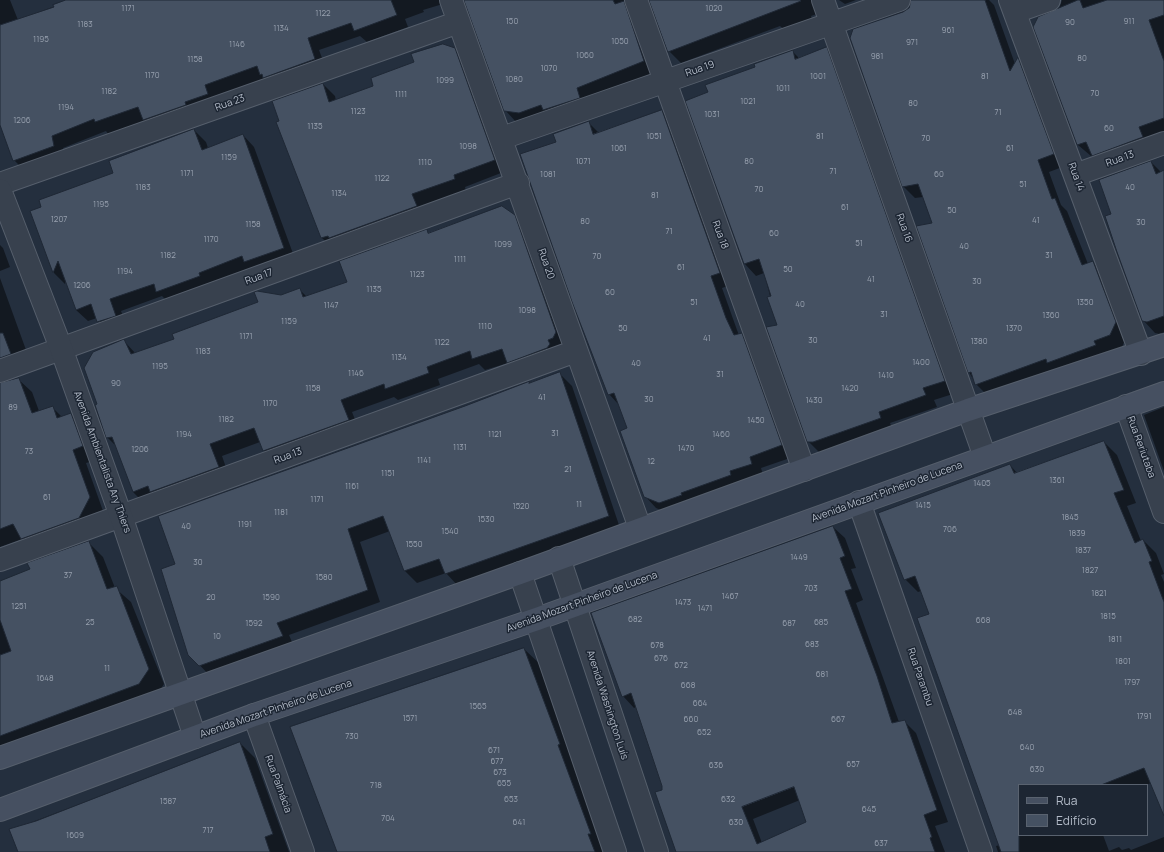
<!DOCTYPE html>
<html>
<head>
<meta charset="utf-8">
<style>
	body { margin:0 }
	#map { position:relative; width:1164px; height:852px; overflow:hidden; background:#242f3e; font-family:Manrope,sans-serif }
	canvas { display:block }
	.legend { position:absolute; left:1018px; top:784px; width:130px; height:52px; box-sizing:border-box; background:#1d2633; border:1px solid #59626f; margin:0; padding:5px 7px; list-style:none; font-size:12px; color:#b4bcc9 }
	.legend li { display:flex; align-items:center; gap:8px; height:20px }
	.legend b { width:20px; border:1px solid #59626f }
</style>
</head>
<body>
<div id="map">
<canvas width="1164" height="852"></canvas>
<ul class="legend">
<li><b style="height:5px;background:#465061"></b>Rua</li>
<li><b style="height:11px;background:#455162"></b>Edifício</li>
</ul>
</div>
<script>
const context = document.querySelector('canvas').getContext('2d');
context.lineJoin = 'round';
function fillPath(path, color) {
  context.fillStyle = color;
  context.fill(path, 'evenodd');
}
function strokePath(path, color, width, dash) {
  context.strokeStyle = color;
  context.lineWidth = width;
  context.lineCap = dash ? 'butt' : 'round';
  context.setLineDash(dash || []);
  context.stroke(path);
}
function label(font, color, halo, rows, align = 'center') {
  context.font = font + ' Manrope,sans-serif';
  context.lineWidth = 3;
  context.setLineDash([]);
  context.textBaseline = 'middle';
  context.strokeStyle = halo;
  context.fillStyle = color;
  for (const [text, x, y, turn = 0] of rows) {
    context.save();
    context.translate(x, y);
    context.rotate((+turn || 0) * Math.PI / 180);
    context.textAlign = isNaN(turn) ? turn : align;
    if (halo) context.strokeText(text, 0, 0);
    context.fillText(text, 0, 0);
    context.restore();
  }
}
fillPath(new Path2D(`
	M0 0H10L18 20 71 0H456L423 10 424 12 405 19 408 27 367 42 360 36 319 50 327 71 156 132 144 121 108 134 106 131 63 148 66 158 26 172 14 160 0 123Z
	M465 0H644L656 73 517 123 505 110Z
	M650 0H831L823 12 811 16 813 23 787 32 780 26 681 63 669 51Z
	M839 0H856L845 4Z
	M912 0H989L994 5 1015 64 1018 58 1029 70 1065 166 1049 172 1061 205 1067 211 1088 264 1093 262 1105 274 1127 335 1122 347 1106 353 1107 357 988 396 976 384 969 372 933 223 923 197 915 198 903 186 854 30 909 9Z
	M1062 0H1164V134L1104 167 1078 145 1034 27 1059 9Z
	M454 49 466 61 506 171 465 187 466 191 334 249 322 238 280 121 323 84 335 96 336 101 375 87Z
	M826 49 838 60 956 393 934 400 937 407 890 423 893 430 820 453 808 441 764 273 756 276 745 264 709 93 756 67 792 51 799 58Z
	M662 111 673 123 731 285 722 288 737 330 739 335 741 334 753 346 793 457 761 468 763 475 671 514 656 508 645 496 628 429 619 405 609 394 557 142 588 122 599 133Z
	M194 130 206 142 208 148 243 135 254 147 295 259 169 303 162 296 121 311 127 327 110 333 97 318 88 321 76 310 66 280 65 284 54 273 32 212 114 173 152 147V145Z
	M1151 162 1161 172 1164 171V332L1160 334 1155 333 1143 320 1113 215Z
	M514 216 527 228 568 344 519 374 508 363 485 370 479 364 438 379 440 385 398 400 394 397 352 412 360 432 275 463 264 451 260 442 222 456 230 479 145 504 133 492 117 447 107 437 99 404 124 341 136 354 176 340 299 289 307 297 348 283 426 231 429 234Z
	M0 245 3 248 10 267 0 271Z
	M0 278 30 361 4 376 0 384Z
	M559 373 572 386 620 528 458 586 446 573 417 583 405 571 390 531 360 542 380 602 289 635 295 649 212 678 189 654 176 565 465 407 530 382 531 383Z
	M18 379 32 392 39 411 52 407 62 417 71 414 84 427 96 460 86 463 103 511 93 531 35 552 22 539 0 547V384Z
	M1164 407V471L1144 415Z
	M1104 442 1117 455 1136 503 1127 506 1141 541 1143 540 1156 553 1164 574 1161 575 1164 582V816L1151 783 1146 785H1019V835H1103L1109 851 1119 847 1122 850 1129 848 1131 850 1164 837V852H998L996 846 1000 845 930 615 921 591 918 592 905 579 1010 465 1017 473Z
	M833 527 845 538 856 568 851 569 863 600 856 603 899 722 904 721 916 733 948 822 935 826 945 852H677L663 786 636 707 634 708 623 696ZM800 800 807 823 762 843 753 819Z
	M88 542 103 557 115 588 131 602 164 684 154 699 0 757V582L31 570Z
	M524 649 540 664 604 852H338Z
	M240 743 255 758 289 852H19L11 830Z`), '#0007');
const building = new Path2D(`
	M66 0H391L397 15 354 31 351 23 308 38 315 59 263 78 262 74 260 75 257 66 205 85 208 94 185 102 186 105 143 120 138 107 95 122 94 119 52 136 54 146 13 161 0 125V25L54 7 53 5Z
	M464 0H613L615 4 624 1 644 61 577 88 580 98 543 110 541 105 519 113 504 111Z
	M649 0H800L801 1 668 52Z
	M911 0H985L1010 71 1018 57 1054 154 1038 160 1052 199 1055 198 1082 265 1093 261 1116 322 1110 335 1094 341 1096 345 1047 363 1046 359 975 385 971 372 968 373 916 226 932 223 918 184 902 187 850 38 853 29 903 12 909 8Z
	M1078 0H1080L1083 8 1107 0H1164V15L1149 20 1164 61V118L1139 127 1143 137 1092 156 1086 142 1077 145 1033 27 1038 17Z
	M443 44 455 48 495 160 454 175 455 179 412 194 417 206 329 238 328 236 321 238 276 122 279 121 272 101 323 83 329 102 373 86 371 78 414 62 411 54Z
	M827 47 945 381 923 388 926 395 879 412 881 418 813 442H807L766 327 777 325 767 297 771 296 759 259 744 264 685 101 708 92 705 85 755 67 754 64 793 50 795 59Z
	M662 110 720 273 711 276 726 318 734 335 742 333 782 445 750 457 752 464 730 471 731 475 681 493 682 495 659 503 644 497 620 431 627 428 614 393 608 395 572 302 520 154 556 142 553 134 589 121 593 134Z
	M194 129 202 150 243 134 284 248 244 262 242 256 199 273 200 276 156 292 154 284 110 299 116 316 97 322 91 304 76 310 58 261 53 273 30 211 41 207 39 200 113 173 109 161Z
	M1151 161 1156 174 1164 170V316L1147 322 1142 321 1117 252 1105 216 1111 214 1099 180Z
	M502 206 515 215 556 332 553 338 548 340 550 344 547 348 507 363 502 349 472 359 470 351 427 367 429 373 385 389 384 384 341 400 349 420 263 451 254 428 210 444 219 467 150 492 148 486 133 492 112 437 106 438 95 405 97 404 84 368 93 352 124 339 131 354 174 339 172 334 258 302 254 292 257 291 281 295 300 288 303 297 347 282 339 261 427 229 428 233Z
	M0 333H3L11 354 0 358Z
	M560 372 609 516 445 574 439 559 404 571 383 516 348 529 368 590 277 623 283 636 199 666 188 655 161 569 175 564 158 516 465 406 530 381 529 383Z
	M19 378 32 413 53 406 57 418 71 413 83 446 73 450 90 497 79 518 21 539 13 524 0 529V383Z
	M1104 441 1124 490 1114 493 1135 543 1143 539 1152 561 1149 562 1164 602V816L1144 768 1101 785H1019V852H1001L917 618 929 614 915 576 904 580 878 513 1010 464 1014 473Z
	M833 526 845 556 840 558 852 589 845 591 877 676 892 723 905 720 937 810 924 815 932 837 930 838 935 852H676L655 792 662 790V786L631 693 622 697 591 613ZM794 787 806 822 757 844 742 807Z
	M89 541 107 589 117 586 149 669 139 684 0 736V655L11 651 0 620V581L30 569 27 563Z
	M524 648 560 744 558 745 591 834H588L595 852H337L290 727Z
	M240 742 273 834 265 837 270 852H18L9 829 36 821Z`);
fillPath(building, '#455162');
strokePath(building, '#1f2835', 1);
const minor = new Path2D(`
	M451 0C515 176 576 352 640 528
	M636 0 804 470
	M823 0 985 457
	M1010 0 1141 354
	M1015 12 1049 0
	M502 138 899 0
	M1075 175 1164 143
	M0 184 459 22
	M0 371 518 183
	M1126 406 1164 512
	M859 502 981 852
	M0 560 576 351
	M254 715 303 852`);
const tertiary = new Path2D(`
	M0 190 61 348 121 516 195 737
	M559 558 657 852
	M520 573 615 852`);
const secondary = new Path2D(`
	M0 758 520 573 968 410 1164 345
	M0 810 254 715 537 619 1164 393`);
strokePath(minor, '#565f6c', 24);
strokePath(tertiary, '#565f6c', 24);
strokePath(secondary, '#565f6c', 24);
strokePath(minor, '#38414e', 22);
strokePath(tertiary, '#38414e', 22);
strokePath(secondary, '#465061', 22);
label('8px', '#98a1af', null, [
	["1171",128,9],
	["1020",714,9],
	["1122",323,14],
	["150",512,22],
	["911",1129,22],
	["90",1070,23],
	["1183",85,25],
	["1134",281,29],
	["961",948,31],
	["1195",41,40],
	["1050",620,42],
	["971",912,43],
	["1146",237,45],
	["1060",585,56],
	["981",877,57],
	["80",1082,59],
	["1158",195,60],
	["1070",549,69],
	["1170",152,76],
	["1001",818,77],
	["81",985,77],
	["1080",514,80],
	["1099",445,81],
	["1011",783,89],
	["1182",109,92],
	["70",1095,94],
	["1111",401,95],
	["1021",748,102],
	["80",913,104],
	["1194",66,108],
	["1123",358,112],
	["71",998,113],
	["1031",712,115],
	["1206",22,121],
	["1135",315,127],
	["60",1109,129],
	["1051",654,137],
	["81",820,137],
	["70",926,139],
	["1098",468,147],
	["1061",619,149],
	["61",1010,149],
	["1159",229,158],
	["1071",583,162],
	["80",749,162],
	["1110",425,163],
	["71",833,172],
	["1171",187,174],
	["1081",548,175],
	["60",939,175],
	["1122",382,179],
	["51",1023,185],
	["1183",143,188],
	["40",1130,188],
	["70",759,190],
	["1134",339,194],
	["81",655,196],
	["1195",101,205],
	["61",845,208],
	["50",952,211],
	["1207",59,220],
	["41",1036,221],
	["80",585,222],
	["30",1141,223],
	["1158",253,225],
	["71",669,232],
	["60",774,234],
	["1170",211,240],
	["51",859,244],
	["1099",503,245],
	["40",964,247],
	["1182",168,256],
	["31",1049,256],
	["70",597,257],
	["1111",460,260],
	["61",681,268],
	["50",788,270],
	["1194",125,272],
	["1123",417,275],
	["41",871,280],
	["30",977,282],
	["1206",82,286],
	["1135",374,290],
	["60",610,293],
	["51",694,303],
	["1350",1085,303],
	["40",800,305],
	["1147",331,306],
	["1098",527,311],
	["31",884,315],
	["1360",1051,316],
	["1159",289,322],
	["1110",485,327],
	["50",623,329],
	["1370",1014,329],
	["1171",246,337],
	["41",707,339],
	["30",813,341],
	["1380",979,342],
	["1122",442,343],
	["1183",203,352],
	["1134",399,358],
	["1400",921,363],
	["40",636,364],
	["1195",160,367],
	["1146",356,374],
	["31",720,375],
	["1410",886,376],
	["90",116,384],
	["1158",313,389],
	["1420",850,389],
	["41",542,398],
	["30",649,400],
	["1430",814,401],
	["1170",270,404],
	["89",13,408],
	["1182",226,420],
	["1450",756,421],
	["31",555,434],
	["1194",184,435],
	["1121",495,435],
	["1460",721,435],
	["1131",460,448],
	["1470",686,449],
	["1206",140,450],
	["73",29,452],
	["1141",424,461],
	["12",651,462],
	["21",568,470],
	["1151",388,474],
	["1361",1057,481],
	["1405",982,484],
	["1161",352,487],
	["61",47,498],
	["1171",317,500],
	["11",579,505],
	["1415",923,506],
	["1520",521,507],
	["1181",281,513],
	["1845",1070,518],
	["1530",486,520],
	["1191",245,525],
	["40",186,527],
	["706",950,530],
	["1540",450,532],
	["1839",1077,534],
	["1550",414,545],
	["1837",1083,551],
	["1449",799,558],
	["30",198,563],
	["1827",1090,571],
	["37",68,576],
	["1580",324,578],
	["703",811,589],
	["1821",1099,594],
	["1467",730,597],
	["20",211,598],
	["1590",271,598],
	["1473",683,603],
	["1251",19,607],
	["1471",705,609],
	["1815",1108,617],
	["682",635,620],
	["668",983,621],
	["25",90,623],
	["685",821,623],
	["1592",254,624],
	["687",789,624],
	["10",217,637],
	["1811",1115,640],
	["683",812,645],
	["678",657,646],
	["676",661,659],
	["1801",1123,662],
	["672",681,666],
	["11",107,669],
	["681",822,675],
	["1648",45,679],
	["1797",1132,683],
	["668",688,686],
	["664",700,704],
	["1565",478,707],
	["648",1015,713],
	["1791",1144,717],
	["1571",410,719],
	["660",691,720],
	["667",838,720],
	["652",704,733],
	["730",352,737],
	["640",1027,748],
	["671",494,751],
	["677",497,762],
	["657",853,765],
	["636",716,766],
	["630",1037,770],
	["673",500,773],
	["655",504,784],
	["718",376,786],
	["653",511,800],
	["632",728,800],
	["1587",168,802],
	["645",869,810],
	["704",388,819],
	["641",519,823],
	["630",736,823],
	["717",208,831],
	["1609",75,836],
	["637",881,844]
]);
label('10px', '#b4bcc9', '#1d2633', [
	["Rua 19",700,69,-19],
	["Rua 23",230,103,-20],
	["Rua 13",1120,159,-20],
	["Rua 14",1076,177,70],
	["Rua 16",904,228,70],
	["Rua 18",720,235,70],
	["Rua 20",546,264,71],
	["Rua 17",259,277,-20],
	["Rua Reriutaba",1141,447,70],
	["Rua 13",288,456,-20],
	["Avenida Ambientalista Ary Thiers",102,462,70],
	["Avenida Mozart Pinheiro de Lucena",887,492,-20],
	["Avenida Mozart Pinheiro de Lucena",582,602,-20],
	["Rua Parambu",920,677,71],
	["Avenida Washington Luís",607,705,72],
	["Avenida Mozart Pinheiro de Lucena",276,709,-19],
	["Rua Palmácia",278,784,70]
]);
</script>
</body>
</html>
